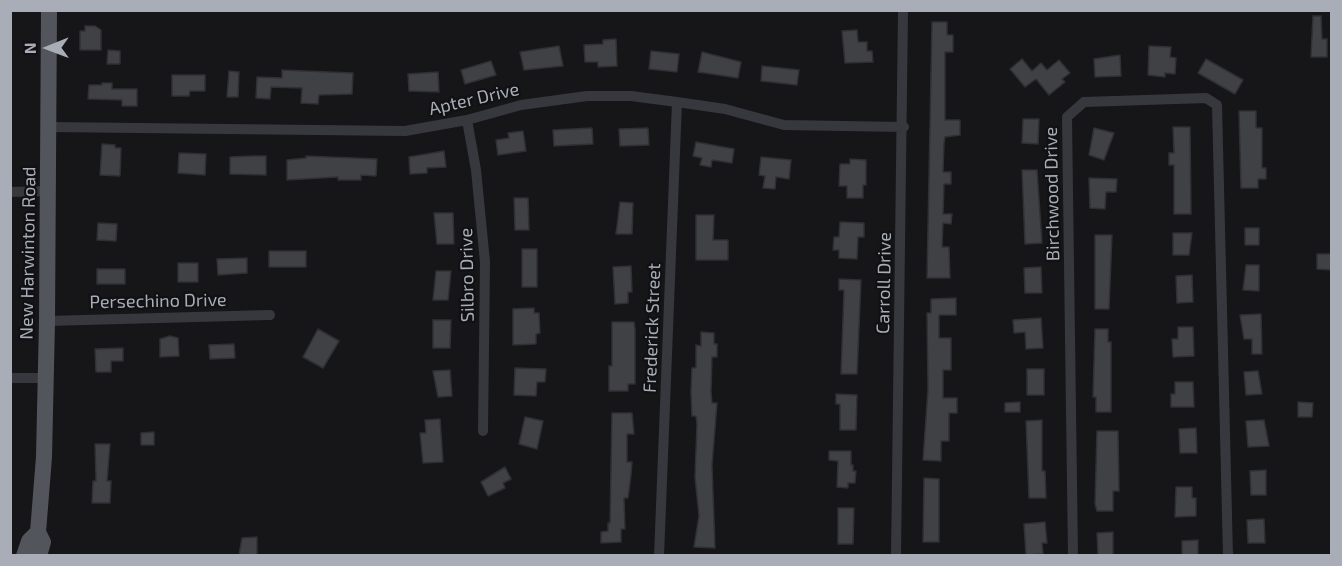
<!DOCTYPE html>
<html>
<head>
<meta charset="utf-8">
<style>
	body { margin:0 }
	#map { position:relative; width:1342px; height:566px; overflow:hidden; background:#161618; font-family:"Exo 2",sans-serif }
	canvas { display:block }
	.frame { position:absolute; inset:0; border:12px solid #a8adb8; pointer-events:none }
	.north { position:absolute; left:18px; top:18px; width:60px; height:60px; -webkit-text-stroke:4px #111113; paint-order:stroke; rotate:269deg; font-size:16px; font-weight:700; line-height:24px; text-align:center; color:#a8adb8 }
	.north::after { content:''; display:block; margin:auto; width:21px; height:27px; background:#a8adb8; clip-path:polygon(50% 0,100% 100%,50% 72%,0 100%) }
</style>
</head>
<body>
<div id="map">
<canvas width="1342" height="566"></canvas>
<div class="frame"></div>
<div class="north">N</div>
</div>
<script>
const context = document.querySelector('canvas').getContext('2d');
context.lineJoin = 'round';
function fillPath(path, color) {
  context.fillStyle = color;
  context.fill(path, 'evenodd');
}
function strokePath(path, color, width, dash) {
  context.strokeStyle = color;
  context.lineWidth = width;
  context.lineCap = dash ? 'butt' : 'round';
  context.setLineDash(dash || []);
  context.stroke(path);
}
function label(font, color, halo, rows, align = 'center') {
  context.font = font + ' "Exo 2",sans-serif';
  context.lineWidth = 4.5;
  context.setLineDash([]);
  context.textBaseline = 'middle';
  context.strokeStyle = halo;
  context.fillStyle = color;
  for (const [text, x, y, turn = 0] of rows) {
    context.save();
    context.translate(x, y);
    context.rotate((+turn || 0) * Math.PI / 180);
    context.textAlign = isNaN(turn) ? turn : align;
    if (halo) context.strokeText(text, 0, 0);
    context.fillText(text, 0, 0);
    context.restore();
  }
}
const building = new Path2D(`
	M1313 16H1321L1322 39H1327V57H1311Z
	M932 22H947V35H953V52H945V120H960V135L945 137 944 143 943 172H951V184H944L943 214H952L951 224 943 223 942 247H949L950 278H927Z
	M85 26H95L101 30V50H80V31H85Z
	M857 30 858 42H867V51H872L873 62 845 63 842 31Z
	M616 39 617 66 598 67V62H585L584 45 603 44V40Z
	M559 46 563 66 524 70 520 52Z
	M1149 46 1171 47 1170 57 1176 58 1175 74 1165 73V77L1148 75Z
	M108 50 120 51V64H107Z
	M651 51 679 54 677 72 649 69Z
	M702 52 741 62 738 78 698 72Z
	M1120 55 1121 76 1095 77 1094 59Z
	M1022 59 1032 71 1041 63 1047 70 1059 60 1070 73 1062 79 1065 82 1049 95 1036 79 1025 87 1010 69Z
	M1206 59 1243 80 1235 94 1198 73Z
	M491 61 496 75 465 84 461 70Z
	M762 66 799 70 797 85 761 81Z
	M282 70 353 73 352 94 319 95 318 104 301 103 302 88 271 87 270 99 256 98 257 77 282 78Z
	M229 71 239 72 238 97H227Z
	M438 72 439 92 409 91 408 74Z
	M172 75H205V91H190L189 96H172Z
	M102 83H112V89H137V106H122V100L88 99 89 85H102Z
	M1239 111H1256V128H1262V168H1266V179H1258V188H1241Z
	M1023 119H1039L1038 144 1022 143Z
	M1173 127H1190L1191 214H1174V165H1169V153H1174Z
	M592 128 593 144 554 146 553 130Z
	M648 128 649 145 620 146 619 129Z
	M1094 128 1114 133 1104 160 1089 155Z
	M523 131 526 151 498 155 496 140 509 138 508 133Z
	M696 142 734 149 732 163 712 160 711 167 700 165 702 158 693 156Z
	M102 144 115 145V148H121L120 176 100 175Z
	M444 151 446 167 427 168V173L410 174 409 157Z
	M179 153 206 154 205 175 178 173Z
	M252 156H266V175L230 174V157Z
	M306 156 377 159 376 176 361 175V180H338V177L287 180V160L306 158Z
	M761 157 791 160 789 179 776 177 775 189 763 188 765 176 759 175Z
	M850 159 866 160V185H863V198H847V186H839L840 164H850Z
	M1022 170H1037L1042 243 1025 244Z
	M1089 178 1117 179 1116 192H1106L1105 209 1090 208Z
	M514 198H528L529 230H515Z
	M620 202 633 203 632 234H616Z
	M434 213H453L454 244H437Z
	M696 215H714L713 240H728V260H696Z
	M840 222 864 223V237H858L857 259 839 258V250H833L834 237H839Z
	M98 223 117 224 116 241 97 240Z
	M1245 228H1259V245H1245Z
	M1173 233H1192L1189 255H1173Z
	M1095 235H1112L1109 309H1095Z
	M522 249H537V287H522Z
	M269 251H306V267H269Z
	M1317 254H1332V270L1317 269Z
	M247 258V273L218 275 217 259Z
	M178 263H198V282H178Z
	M1246 265H1259V291L1243 290Z
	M631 266 632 292H628V303L615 304 613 267Z
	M1041 267 1042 293H1025L1024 268Z
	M97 269H125V284H97Z
	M436 271H451L448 300H433Z
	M1192 275 1193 302 1177 303 1176 276Z
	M839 279 861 280 857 374H841L844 290H839Z
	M956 298V315H939V338H951V370H943V398H957V413H949V441H941V461L923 460 928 389 927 313H931V299Z
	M534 308V313H539L540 333 536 334V344L513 345V309Z
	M1261 314 1262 354H1252V339H1244L1240 315Z
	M1041 318 1043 348 1026 349 1025 332 1014 333 1013 320Z
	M433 320H451L450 348H433Z
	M612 322H634L635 329V384H628V391H609V366H612Z
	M1178 327H1193L1194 356 1173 357 1172 339H1178Z
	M318 329 339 341 323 368 303 357Z
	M1095 329H1108V342H1111V412H1096V397H1093Z
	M701 332 714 333V344H717V357H712L711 392 712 403H717L712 465 715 548 694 547 699 516 695 477 697 424 696 416H692L691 392 692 368H696V345L701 346Z
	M170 336 178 338 179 356 160 357V339Z
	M234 344 235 358 210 359 209 345Z
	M123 348V361H111V372H96L95 349Z
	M515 368 546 369 545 382H537L536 396 514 395Z
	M1027 369H1044V395H1027Z
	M450 370 452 396 438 397 433 371Z
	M1258 371 1262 394 1246 395 1244 372Z
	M1175 382H1193L1194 407H1171V394H1175Z
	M836 394 857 395 856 430H840V404H836Z
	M1020 402V412H1005V403Z
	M1298 402 1313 403 1312 417H1298Z
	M612 413H632L634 434H627V462H632L631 475 628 498H624L625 529H621V542L601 543V532L608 531V523H610Z
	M525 417 543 421 537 449 519 444Z
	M440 419 443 462 423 463 420 433H426L425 420Z
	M1042 420V471H1045L1046 498H1029L1026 421Z
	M1264 420 1269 446 1248 447 1246 421Z
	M1196 428 1197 453H1180L1179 429Z
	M1097 431H1118L1119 491H1113V511H1097L1095 504Z
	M154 432V445H141V433Z
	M95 444H110L107 481H111L110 503H92L93 481H96Z
	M829 451H851V465H853V471H856L855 483H848V488L837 487 838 461 829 460Z
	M505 467 511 479 503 483 505 488 488 496 481 482Z
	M1266 470V495H1251L1250 471Z
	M924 478 939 479V542H923Z
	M1176 487H1192V498H1196V516L1175 517Z
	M838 508H854L853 544H838Z
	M1264 519 1265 543H1248L1247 520Z
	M1045 522 1047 543H1042L1043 554 1026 555 1024 524Z
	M1113 532V555H1098L1097 533Z
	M257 537V555H239L242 538Z
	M1198 540V555H1182V541Z`);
fillPath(building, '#404145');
strokePath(building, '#303034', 1.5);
strokePath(new Path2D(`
	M10 555 11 556`), '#37383d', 5);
strokePath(new Path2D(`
	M467 120 476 170 485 262 483 431
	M49 127 405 131 467 120 521 105 587 96H631L677 102 725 109 784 125 904 127
	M10 192 48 191
	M47 321 270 315
	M10 378H44
	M659 556 677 102
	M896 556 903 10
	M1073 556 1067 117 1084 102 1206 98 1217 105 1228 556`), '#37383d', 10);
strokePath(new Path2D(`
	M24 556 29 541 38 532
	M39 556 43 542 38 532 44 457 47 321 49 10`), '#53555c', 16);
label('18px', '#a8adb8', '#111113', [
	["Apter Drive",474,99,-13],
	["Birchwood Drive",1052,194,-91],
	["New Harwinton Road",28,253,-89],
	["Silbro Drive",467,275,-91],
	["Carroll Drive",884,283,-89],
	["Persechino Drive",158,301,-1],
	["Frederick Street",652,328,-88]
]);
</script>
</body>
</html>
